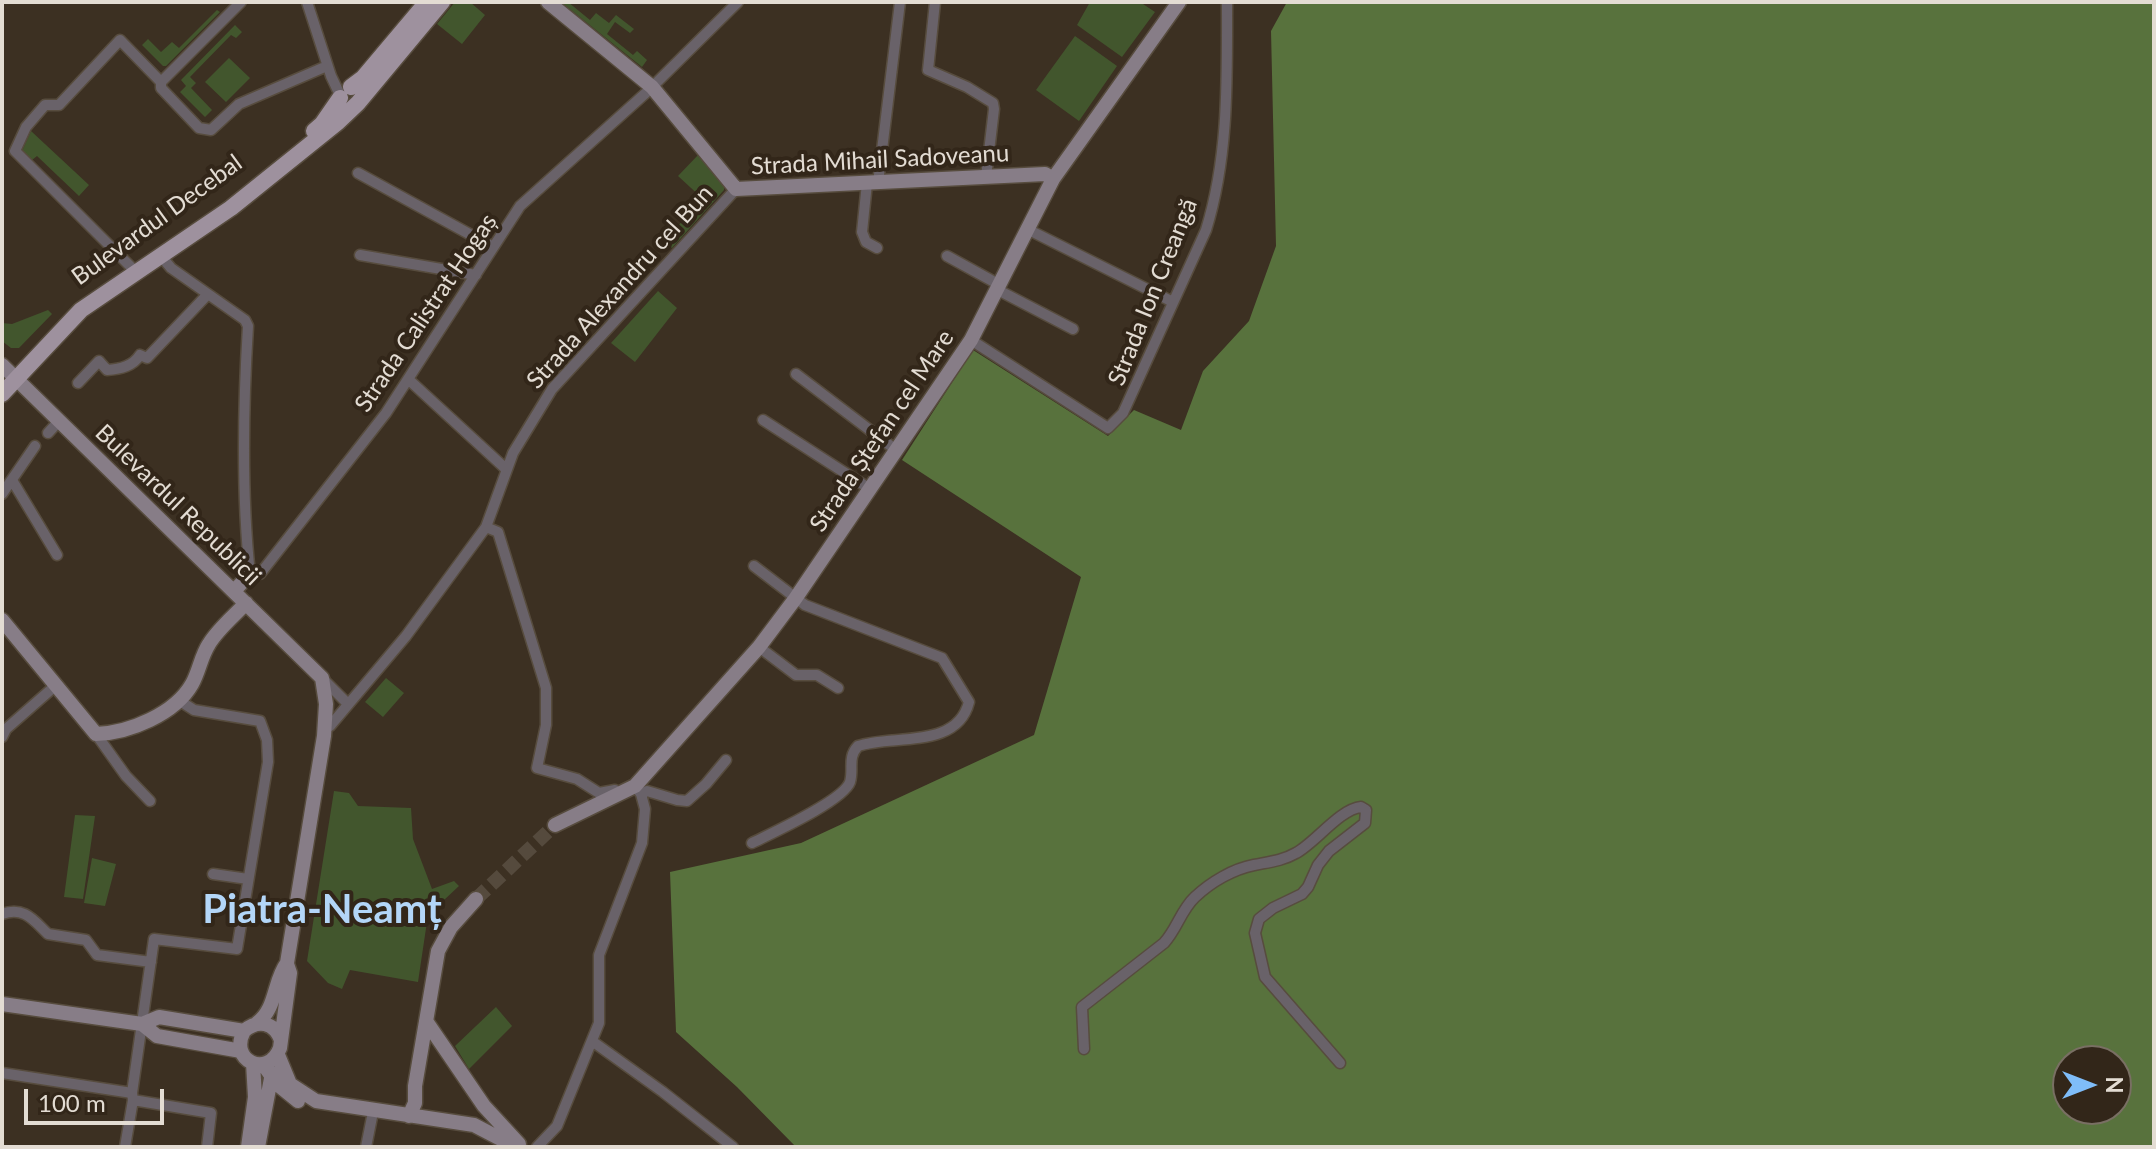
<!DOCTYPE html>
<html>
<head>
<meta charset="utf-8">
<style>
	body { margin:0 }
	#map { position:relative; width:2156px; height:1149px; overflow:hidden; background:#3c3022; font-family:Lato,sans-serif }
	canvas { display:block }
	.frame { position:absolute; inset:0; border:4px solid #e3dcd3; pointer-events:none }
	.north { position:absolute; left:2052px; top:1045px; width:80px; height:80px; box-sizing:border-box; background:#322619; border:2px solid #796f63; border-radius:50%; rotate:90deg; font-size:22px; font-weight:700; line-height:32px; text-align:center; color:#e3dcd3 }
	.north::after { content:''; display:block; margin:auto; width:28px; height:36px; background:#7fbdf9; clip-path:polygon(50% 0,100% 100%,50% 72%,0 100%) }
	.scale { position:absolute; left:24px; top:1089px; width:140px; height:36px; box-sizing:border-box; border:4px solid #e3dcd3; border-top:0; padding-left:10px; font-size:24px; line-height:28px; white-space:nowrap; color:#e3dcd3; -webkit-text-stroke:6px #322619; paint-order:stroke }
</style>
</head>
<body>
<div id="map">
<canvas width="2156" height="1149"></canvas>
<div class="frame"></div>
<div class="north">N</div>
<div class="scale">100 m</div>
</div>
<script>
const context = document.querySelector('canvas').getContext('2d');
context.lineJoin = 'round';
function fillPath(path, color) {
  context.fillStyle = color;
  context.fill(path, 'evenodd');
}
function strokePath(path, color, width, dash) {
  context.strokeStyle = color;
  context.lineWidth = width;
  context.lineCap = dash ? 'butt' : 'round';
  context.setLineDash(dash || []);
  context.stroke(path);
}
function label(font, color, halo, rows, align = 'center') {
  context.font = font + ' Lato,sans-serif';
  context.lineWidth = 8;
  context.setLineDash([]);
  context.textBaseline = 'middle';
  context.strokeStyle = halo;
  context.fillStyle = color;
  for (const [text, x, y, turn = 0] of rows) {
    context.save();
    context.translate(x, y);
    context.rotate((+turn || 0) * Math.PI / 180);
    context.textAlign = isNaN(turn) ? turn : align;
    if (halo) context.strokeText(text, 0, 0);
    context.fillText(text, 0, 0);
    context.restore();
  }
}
fillPath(new Path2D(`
	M455 2H470L485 15 462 44 437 24Z
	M561 2H568L590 20 596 13 609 23 616 15 634 29 630 33 615 22 607 34 633 55 637 51 647 60 642 67Z
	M1090 2H1140L1155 12 1122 57 1077 25Z
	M217 10 220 12 166 66H163L142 45 148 39 161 52 172 42 179 48Z
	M235 25 242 32 236 38 231 35 190 77 196 83 191 88 212 110 205 117 180 92 186 86 181 80Z
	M1075 36 1117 66 1079 121 1036 90Z
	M229 58 250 78 226 102 205 82Z
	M31 131 89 185 79 196 37 156 32 160 22 151Z
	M698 155 724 187V190L672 248 664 241 703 199 678 176Z
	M658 291 677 308 635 362 611 343Z
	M48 310 52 314 19 348H11L2 341V323L12 324Z
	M386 678 404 693 383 717 365 702Z
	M334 791 349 793 358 806 411 808 413 839 432 889 454 881 459 886 428 915 418 982 350 970 342 989 328 983 307 961Z
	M75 815 95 816 83 899 64 897Z
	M92 858 116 864 105 906 84 903Z
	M496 1007 512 1026 469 1069 455 1046Z`), '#42562d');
fillPath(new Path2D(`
	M1287 2H2154V1147H796L737 1087 676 1032 670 872 801 843 1034 735 1081 577 902 460 973 350 1108 436 1134 410 1181 430 1203 371 1249 321 1276 246 1271 31ZM2068 1061H2116V1109H2068Z`), '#58723d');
strokePath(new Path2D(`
	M476 899 555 825`), '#554a3d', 14, [14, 7]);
const street = new Path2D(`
	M307 2 331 76 340 95
	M935 2 928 70 967 87 993 103 994 109 986 177
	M161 82 241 2
	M358 173 493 247
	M867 183 862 232 866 242 877 248
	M878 183 900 2
	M1027 229 1173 302
	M360 255 476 275
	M161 256 171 268 245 320 248 326C243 408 241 491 250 574H260L386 413 520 206 648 91 738 2
	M947 256 998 284
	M131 267 15 151 26 127 45 105H59L120 40 161 82V88L199 128 211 130 239 104 327 66
	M996 289 1073 329
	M971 340 1108 428 1123 413 1206 230C1229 156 1227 78 1227 2
	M796 374 896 450
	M408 379 506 469
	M78 383 99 361 107 370C121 369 133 366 140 355L147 358 208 294
	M763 420 870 489
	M48 433 59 421
	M12 480 57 555
	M2 494 35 446
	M486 527 498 532 546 688V725L537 768 577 779 599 793 615 790
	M759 647 796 675H817L838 688
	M322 678 348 704
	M325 729 330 726 406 636 486 527 513 453 552 389 736 189
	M96 734 126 776 150 801
	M2 737 6 729 55 686
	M641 794 647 791 677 800 687 801 706 784 726 760
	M752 843C772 833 843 801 850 782 854 768 847 758 858 746 892 734 957 750 969 702L942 658 805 605 754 566
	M213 874 248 879
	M2 914C25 906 34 921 48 934L86 940 97 955 151 962
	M592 1041 663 1092 733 1147
	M1084 1049 1082 1007 1164 943C1177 929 1181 910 1195 897 1211 882 1233 869 1254 865 1269 862 1282 861 1296 853 1315 843 1340 809 1361 807L1366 810 1365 823 1329 851 1318 865 1308 887 1302 894 1273 908 1259 919 1255 933 1265 977 1340 1063
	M2 1073 132 1093 133 1100 211 1113 207 1147
	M132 1093 154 939 237 949 268 762 267 740 260 721 194 710 180 701
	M125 1147 133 1100
	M366 1147 372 1117
	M537 1147 557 1126 599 1023V955L642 843 645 809 641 794 635 786`);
const secondary = new Path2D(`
	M548 2 652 87 736 189 1045 174 1053 179
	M2 365 322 678 326 704 324 736 287 963C273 982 277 1008 257 1023
	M234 591 250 574
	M2 620 96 734C129 733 175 714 192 684 199 672 201 656 209 644 218 629 234 616 246 603
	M555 825 635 786 759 647 795 599 971 340 1053 179 1179 2
	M2 1004 142 1024
	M426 1021 484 1106 519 1144
	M142 1024 159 1017 244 1031
	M142 1024 157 1036 241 1051
	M281 1040C274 1022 258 1019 244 1031 228 1061 268 1079 280 1048L290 973 287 964
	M278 1055 290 1084 316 1101 474 1125 516 1147
	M263 1064 277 1084 298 1101
	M409 1116 415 1103V1086L438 951 451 927 476 899
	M248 1147 255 1097 253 1063
	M258 1147 272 1073`);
const primary = new Path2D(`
	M351 87 363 78 427 2
	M314 131 322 124 340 98
	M2 394 81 310 231 208 338 122 358 103 442 2`);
strokePath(street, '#574c3e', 13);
strokePath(secondary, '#574c3e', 17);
strokePath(primary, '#574c3e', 19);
strokePath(street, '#696269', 10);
strokePath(secondary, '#877d87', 14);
strokePath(primary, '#9e919e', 16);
label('24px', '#e3dcd3', '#322619', [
	["Strada Mihail Sadoveanu",880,160,-3],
	["Bulevardul Decebal",157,220,-36],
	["Strada Alexandru cel Bun",620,287,-48],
	["Strada Ion Creangă",1153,292,-68],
	["Strada Calistrat Hogaș",426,313,-56],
	["Strada Ștefan cel Mare",882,431,-56],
	["Bulevardul Republicii",178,505,44]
]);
label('bold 40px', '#b3d6f8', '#322619', [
	["Piatra-Neamț",322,910]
]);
</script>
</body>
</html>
